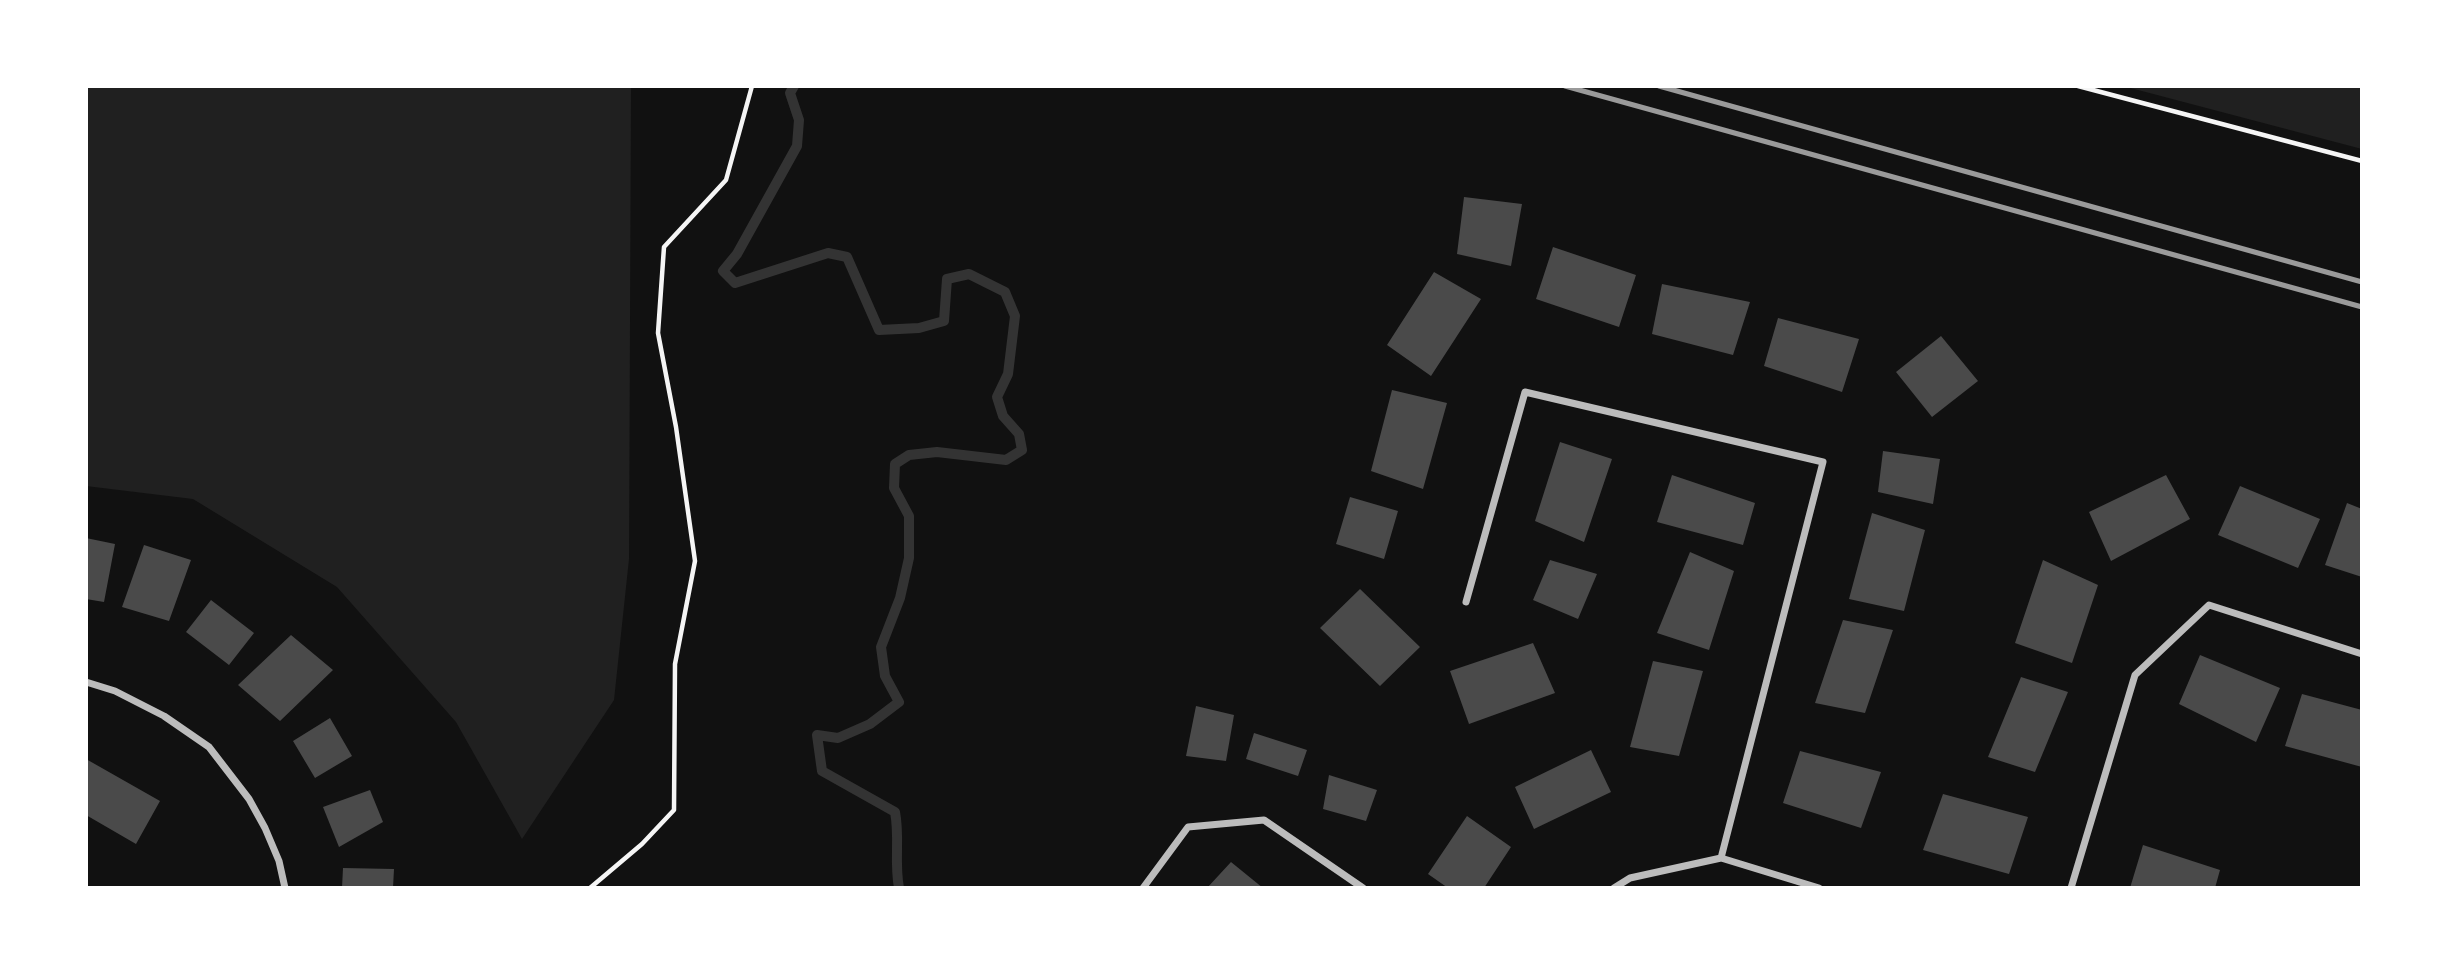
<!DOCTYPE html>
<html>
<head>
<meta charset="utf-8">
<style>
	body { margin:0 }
	#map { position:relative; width:2448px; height:974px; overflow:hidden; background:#111; font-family:"Exo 2",sans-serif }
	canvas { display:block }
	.frame { position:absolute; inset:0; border:88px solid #fff; pointer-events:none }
</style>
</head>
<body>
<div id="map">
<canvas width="2448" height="974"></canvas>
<div class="frame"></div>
</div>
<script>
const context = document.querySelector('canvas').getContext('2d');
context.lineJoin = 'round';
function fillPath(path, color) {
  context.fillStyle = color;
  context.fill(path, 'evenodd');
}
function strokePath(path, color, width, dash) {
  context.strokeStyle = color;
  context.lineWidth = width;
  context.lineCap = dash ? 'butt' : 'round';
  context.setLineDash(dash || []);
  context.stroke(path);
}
fillPath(new Path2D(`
	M86 86H631L629 559 614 700 522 839 456 722 337 587 193 499 86 486Z
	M2123 86H2362V149Z`), '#202020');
strokePath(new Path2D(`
	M794 86 790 93 799 120 797 146 737 254 723 271 735 283 828 253 847 257 879 330 919 328 944 321 947 279 969 274 1005 292 1015 316 1008 374 997 397 1003 416 1019 434 1022 450 1006 460 937 452 909 455 895 464 894 488 909 516V558L900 598 881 647 885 676 899 702 870 724 838 738 817 735 822 771 895 812C900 837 894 862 899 888`), '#333', 10);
fillPath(new Path2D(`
	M1464 197 1522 204 1511 266 1457 254Z
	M1553 247 1636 275 1619 327 1536 299Z
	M1434 272 1481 299 1431 376 1387 345Z
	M1662 284 1750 302 1733 355 1652 334Z
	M1778 318 1859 339 1842 392 1764 366Z
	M1941 336 1978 381 1932 417 1896 372Z
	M1392 390 1447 403 1423 489 1371 471Z
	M1560 442 1612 459 1584 542 1535 521Z
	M1883 451 1940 459 1933 504 1878 492Z
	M1672 475 1755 503 1743 545 1657 522Z
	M2166 475 2190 519 2111 561 2089 512Z
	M2240 486 2320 519 2298 568 2218 535Z
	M1350 497 1398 511 1384 559 1336 544Z
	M2347 503 2362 509V577L2325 565Z
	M1872 513 1925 530 1904 611 1849 599Z
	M86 538 115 544 104 602 86 599Z
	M144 545 191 560 169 621 122 607Z
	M1690 552 1734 571 1709 650 1657 633Z
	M1550 560 1597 574 1578 619 1533 600Z
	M2043 560 2098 585 2072 663 2015 643Z
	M1360 589 1420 647 1380 686 1320 628Z
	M211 600 254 633 229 665 186 632Z
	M1843 620 1893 630 1865 713 1815 703Z
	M291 635 333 670 280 721 238 685Z
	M1533 643 1555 693 1469 724 1450 671Z
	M2200 655 2280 688 2256 742 2179 704Z
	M1653 661 1703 671 1679 756 1630 747Z
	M2021 677 2068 692 2035 772 1988 757Z
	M2302 694 2362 710V767L2285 746Z
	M1196 706 1234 715 1226 761 1186 756Z
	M330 718 352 756 315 778 293 741Z
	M1254 733 1307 750 1298 776 1246 759Z
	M1591 750 1611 792 1534 829 1515 787Z
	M1800 751 1881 772 1861 828 1783 803Z
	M86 759 160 801 136 844 86 815Z
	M1329 775 1377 790 1366 821 1323 809Z
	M370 790 383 822 339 847 323 807Z
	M1943 794 2028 817 2009 874 1923 850Z
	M1467 816 1511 847 1484 888H1448L1428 874Z
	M2143 845 2220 870 2215 888H2130Z
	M1231 862 1263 888H1207Z
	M343 868 394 869 393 888H342Z`), '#4a4a4a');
strokePath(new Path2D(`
	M2078 86 2362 161
	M590 888 642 844 674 810 675 664 695 561 676 427 658 333 664 247 726 180 752 86`), '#f5f5f5', 4.5);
strokePath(new Path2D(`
	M1466 602 1525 392 1823 462 1721 858
	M86 682 115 691 164 716 209 747 249 799 265 828 279 861 285 888
	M1143 888 1188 827 1264 820 1363 888
	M1614 888 1630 878 1721 858 1819 888
	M2071 888 2135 675 2209 605 2362 654`), '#bcbcbc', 7);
strokePath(new Path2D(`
	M1565 86 2362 307
	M1659 86 2362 282`), '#9a9a9a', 5);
</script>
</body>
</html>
